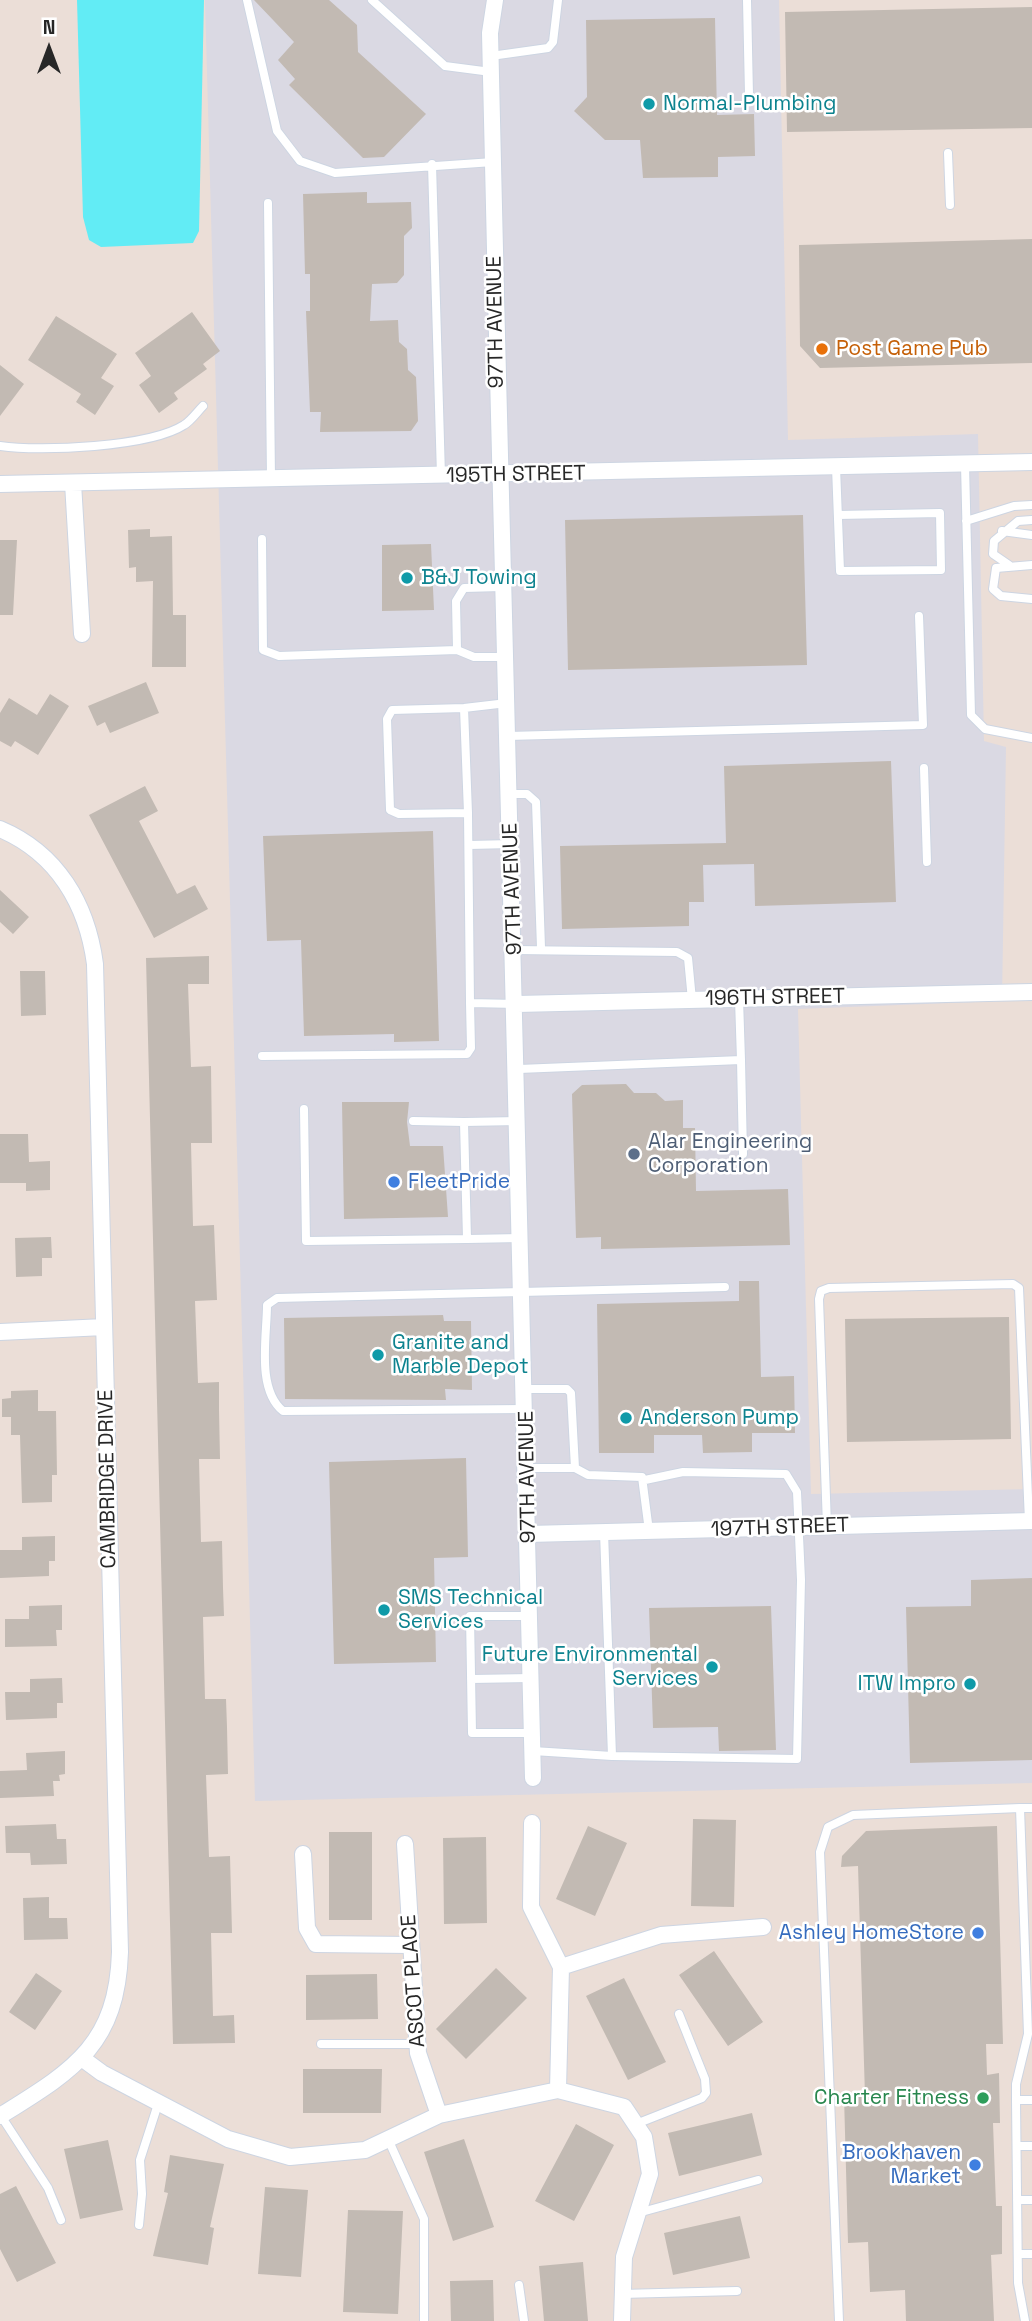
<!DOCTYPE html>
<html>
<head>
<meta charset="utf-8">
<style>
	body { margin:0 }
	#map { position:relative; width:1032px; height:2321px; overflow:hidden; background:#ebded7; font-family:"Space Grotesk",sans-serif }
	canvas { display:block }
	.north { position:absolute; left:14px; top:14px; width:70px; height:70px; -webkit-text-stroke:5px #fff; paint-order:stroke; rotate:0deg; font-size:19px; font-weight:700; line-height:28px; text-align:center; color:#272727 }
	.north::after { content:''; display:block; margin:auto; width:24px; height:32px; background:#272727; clip-path:polygon(50% 0,100% 100%,50% 72%,0 100%) }
</style>
</head>
<body>
<div id="map">
<canvas width="1032" height="2321"></canvas>
<div class="north">N</div>
</div>
<script>
const context = document.querySelector('canvas').getContext('2d');
context.lineJoin = 'round';
function fillPath(path, color) {
  context.fillStyle = color;
  context.fill(path, 'evenodd');
}
function strokePath(path, color, width, dash) {
  context.strokeStyle = color;
  context.lineWidth = width;
  context.lineCap = dash ? 'butt' : 'round';
  context.setLineDash(dash || []);
  context.stroke(path);
}
function label(font, color, halo, rows, align = 'center') {
  context.font = font + ' "Space Grotesk",sans-serif';
  context.lineWidth = 5;
  context.setLineDash([]);
  context.textBaseline = 'middle';
  context.strokeStyle = halo;
  context.fillStyle = color;
  for (const [text, x, y, turn = 0] of rows) {
    context.save();
    context.translate(x, y);
    context.rotate((+turn || 0) * Math.PI / 180);
    context.textAlign = isNaN(turn) ? turn : align;
    if (halo) context.strokeText(text, 0, 0);
    context.fillText(text, 0, 0);
    context.restore();
  }
}
fillPath(new Path2D(`
	M205 0H779L788 440 978 434 984 741 1006 747 1002 1001 798 1009 811 1494 1032 1489V1783L255 1801Z`), '#dad9e3');
fillPath(new Path2D(`
	M77 0H204L199 231 193 243 101 247 89 240 83 217Z`), '#62ecf5');
fillPath(new Path2D(`
	M254 0H329L357 25 358 52 426 114 384 157 363 158 289 85 295 79 278 60 294 42Z
	M1032 7V128L787 132 785 12Z
	M715 18 717 115 754 114 755 156 718 157V177L643 178 640 140H605L574 111 587 97 586 20Z
	M367 192V203L411 202 412 228 404 236V275L397 283 372 284 370 321 398 320 399 342 407 349 408 370 416 377 418 421 411 431 320 432 321 412H310L306 311H310V274H305L303 194Z
	M1032 239V363L820 368 800 346 799 245Z
	M192 312 220 351 203 364 207 369 174 393 178 399 159 413 139 385 151 376 135 353Z
	M56 316 117 354 101 378 114 386 95 415 76 402 81 394 28 360Z
	M0 365 24 384 0 416Z
	M803 515 807 665 568 670 565 520Z
	M150 529V537L172 536 173 615H186V667H152L153 581 136 582V567L129 568 128 530Z
	M0 540H17L13 615H0Z
	M431 544 434 610 382 611V545Z
	M146 682 159 713 110 733 105 722 97 726 88 706Z
	M50 694 69 706 38 755 15 741 11 747 0 741V713L9 698 37 715Z
	M891 761 896 902 755 906 754 864 703 865 704 902H689V926L562 929 560 846 726 843 724 766Z
	M145 786 158 811 139 821 177 894 195 885 208 909 154 938 89 815Z
	M433 831 439 1041 394 1042V1034L304 1036 301 940 267 941 263 836Z
	M0 890 29 917 13 934 0 922Z
	M209 956V984H188L191 1067 211 1066 212 1143H191L193 1226 214 1225 217 1300 195 1301 198 1383 219 1382V1410L220 1459H199L201 1542 222 1541 223 1588 224 1616 203 1617 205 1699H226L227 1727 228 1774 206 1775 209 1857 230 1856 232 1933H211L213 2016 234 2015 235 2043 173 2044 146 958Z
	M20 971H45L46 1015 21 1016Z
	M626 1084 634 1093H656L665 1101 683 1100V1128H695L696 1191 788 1189 790 1245 601 1249V1237L576 1238 572 1094 582 1085Z
	M342 1102H409L407 1122 410 1146H443L448 1217 344 1219Z
	M0 1134H28L29 1162 50 1161V1190L26 1191V1183H0Z
	M51 1237 52 1258H42V1276L16 1277 15 1238Z
	M739 1281H759L761 1377 794 1376 795 1433H752V1452L703 1453 702 1435H654V1453H599L597 1304 739 1301Z
	M443 1315 444 1321H471L472 1390 445 1389 446 1400 285 1399 284 1318Z
	M1009 1317 1011 1439 847 1442 845 1319Z
	M38 1390V1411H56L57 1475H52V1502L22 1503 20 1435H11V1417H2V1399L11 1398V1391Z
	M466 1458 468 1557 434 1558 436 1662 334 1664 329 1462Z
	M55 1536V1561H49V1576L0 1578V1550H22V1537Z
	M1032 1578V1760L910 1763 906 1607 971 1606V1580Z
	M62 1605V1630H56L57 1646 5 1647V1619H29V1606Z
	M771 1606 776 1750 719 1751 718 1727 653 1728 649 1608Z
	M62 1678 63 1703H57V1718L6 1720 5 1692H30V1679Z
	M65 1751V1774L59 1775 60 1781H53L54 1796 0 1798V1771L27 1770 26 1753Z
	M693 1819 736 1820 734 1907 691 1906Z
	M56 1824 57 1839H66L67 1864 31 1865 30 1853H6L5 1826Z
	M588 1826 627 1843 595 1916 556 1899Z
	M997 1826 1003 2044H986L987 2075 999 2073 1000 2123H993L996 2206H1002V2254L991 2255 994 2321H906L905 2290 870 2292 868 2242 848 2243 844 2096H865L858 1866 841 1867 842 1856 866 1831Z
	M329 1832H372V1920H329Z
	M486 1837 487 1923 444 1924 443 1838Z
	M49 1897V1918H67L68 1939 24 1940 23 1898Z
	M714 1951 763 2022 728 2046 679 1975Z
	M496 1968 527 1998 466 2059 436 2029Z
	M36 1973 62 1991 35 2030 9 2012Z
	M377 1974 378 2019 306 2020V1975Z
	M624 1978 666 2062 628 2080 586 1996Z
	M303 2069H382L381 2113H303Z
	M752 2113 762 2155 679 2176 668 2133Z
	M576 2124 614 2145 574 2221 535 2201Z
	M464 2139 494 2227 453 2241 424 2152Z
	M108 2140 123 2210 80 2219 64 2149Z
	M170 2155 224 2164 210 2227 214 2228 208 2265 153 2256 168 2193 164 2192Z
	M16 2186 56 2263 17 2282 0 2249V2194Z
	M265 2187 308 2190 301 2277 258 2274Z
	M348 2210 403 2211 398 2314 343 2312Z
	M740 2216 750 2258 673 2275 664 2233Z
	M583 2262 588 2321H544L539 2266Z
	M493 2280 494 2321H451L450 2281Z`), '#c2bab3');
const service = new Path2D(`
	M247 0 277 131 300 161 335 173 493 162
	M372 0 445 66 491 72
	M747 0 749 95
	M491 56 548 48 553 42 558 0
	M948 153 950 205
	M432 164 441 476
	M268 203 271 480
	M0 446C40 452 150 447 184 425 191 421 197 412 203 406
	M965 464 971 715 985 729 1032 738
	M836 467 840 571 941 570 940 513 838 515
	M966 521 1014 506 1032 505
	M1002 531 1032 535
	M262 539 263 650 279 656 457 650
	M1009 565 993 554 994 541 1018 521 1032 520
	M1032 565 996 568 993 589 1001 596 1032 599
	M502 587 464 588 456 601 457 650 474 657H505
	M464 708 468 813
	M508 736 923 725 919 616
	M924 768 927 862
	M510 794H527L536 802 541 948
	M469 845 512 844
	M515 950 677 952 688 958 692 1000
	M470 1003 468 813 399 814 390 810 387 719 392 710 464 708 507 703
	M262 1056 467 1054 471 1048 470 1003 517 1004
	M741 1060 743 1154
	M519 1069 741 1060 739 999
	M304 1109 306 1241 467 1239
	M413 1121 464 1122
	M519 1121 464 1122 467 1239 521 1238
	M526 1389H567L571 1393 575 1468 588 1475 642 1477 649 1531
	M526 1409 283 1411C256 1389 267 1336 267 1305L277 1298 725 1287
	M527 1468H575
	M827 1526 819 1299 821 1291 829 1288 1013 1284 1019 1288 1029 1521
	M530 1616H470L472 1733H532
	M471 1679 531 1678
	M533 1751 612 1756 604 1532
	M612 1756 797 1759 801 1580 797 1492 786 1474 683 1472 645 1480
	M321 2044H417
	M1016 2100H1032
	M1 2116 48 2188 61 2220
	M636 2124 702 2098 706 2093 705 2079 679 2014
	M388 2139 424 2219V2321
	M1017 2146H1032
	M1017 2200H1032
	M638 2213 758 2180
	M139 2225 142 2194 140 2160 159 2101
	M1018 2254H1032
	M519 2285 524 2321
	M621 2294 737 2291
	M839 2321 820 1852 828 1827 853 1815 1020 1808
	M1025 2321 1018 2283 1016 2100V2084L1028 2034 1020 1808H1032`);
const minor = new Path2D(`
	M495 0 490 33C502 615 524 1197 533 1778
	M73 483 82 634
	M0 484 1032 462
	M0 829C57 853 87 904 95 964L120 1952C117 2046 72 2071 0 2116
	M517 1004 1032 992
	M0 1332 104 1327
	M529 1534 1032 1521
	M532 1823 531 1907 561 1967
	M405 1844 418 2053 439 2115
	M303 1854 307 1928 316 1944 411 1945
	M83 2059 102 2073 228 2139 290 2157 365 2150 439 2115 558 2090 624 2107 644 2137 650 2174 624 2257 622 2321
	M558 2090 561 1967 661 1935 763 1927`);
strokePath(service, '#cdd5e2', 10);
strokePath(minor, '#cdd5e2', 18);
strokePath(service, '#fff', 8);
strokePath(minor, '#fff', 16);
for (const [x, y, r, color] of [
	[649,104,7,"#0f9aa8"],
	[822,349,7,"#e8710a"],
	[407,578,7,"#0f9aa8"],
	[634,1154,7,"#5c6f8a"],
	[394,1182,7,"#3f7fe0"],
	[378,1355,7,"#0f9aa8"],
	[626,1418,7,"#0f9aa8"],
	[384,1610,7,"#0f9aa8"],
	[712,1667,7,"#0f9aa8"],
	[970,1684,7,"#0f9aa8"],
	[978,1933,7,"#3f7fe0"],
	[983,2098,7,"#2e9e5b"],
	[975,2165,7,"#3f7fe0"]
]) {
  const dot = new Path2D();
  dot.arc(x, y, r, 0, 2 * Math.PI);
  context.fillStyle = color;
  context.fill(dot);
  strokePath(dot, '#fff', 2.5);
}
label('21px', '#0d838f', '#fff', [
	["Normal-Plumbing",663,104],
	["B&J Towing",421,578],
	["Granite and",392,1343],
	["Marble Depot",392,1367],
	["Anderson Pump",640,1418],
	["SMS Technical",398,1598],
	["Services",398,1622],
	["Future Environmental",698,1655,"right"],
	["Services",698,1679,"right"],
	["ITW Impro",956,1684,"right"]
], 'left');
label('21px', '#272727', '#fff', [
	["97TH AVENUE",496,322,-91],
	["195TH STREET",516,475,-1],
	["97TH AVENUE",513,889,-92],
	["196TH STREET",775,998,-1],
	["97TH AVENUE",528,1477,-91],
	["CAMBRIDGE DRIVE",108,1479,-91],
	["197TH STREET",780,1528,-2],
	["ASCOT PLACE",414,1981,-94]
]);
label('21px', '#c56008', '#fff', [
	["Post Game Pub",836,349]
], 'left');
label('21px', '#4e5e75', '#fff', [
	["Alar Engineering",648,1142],
	["Corporation",648,1166]
], 'left');
label('21px', '#366cbe', '#fff', [
	["FleetPride",408,1182,"left"],
	["Ashley HomeStore",964,1933],
	["Brookhaven",961,2153],
	["Market",961,2177]
], 'right');
label('21px', '#27864d', '#fff', [
	["Charter Fitness",969,2098]
], 'right');
</script>
</body>
</html>
